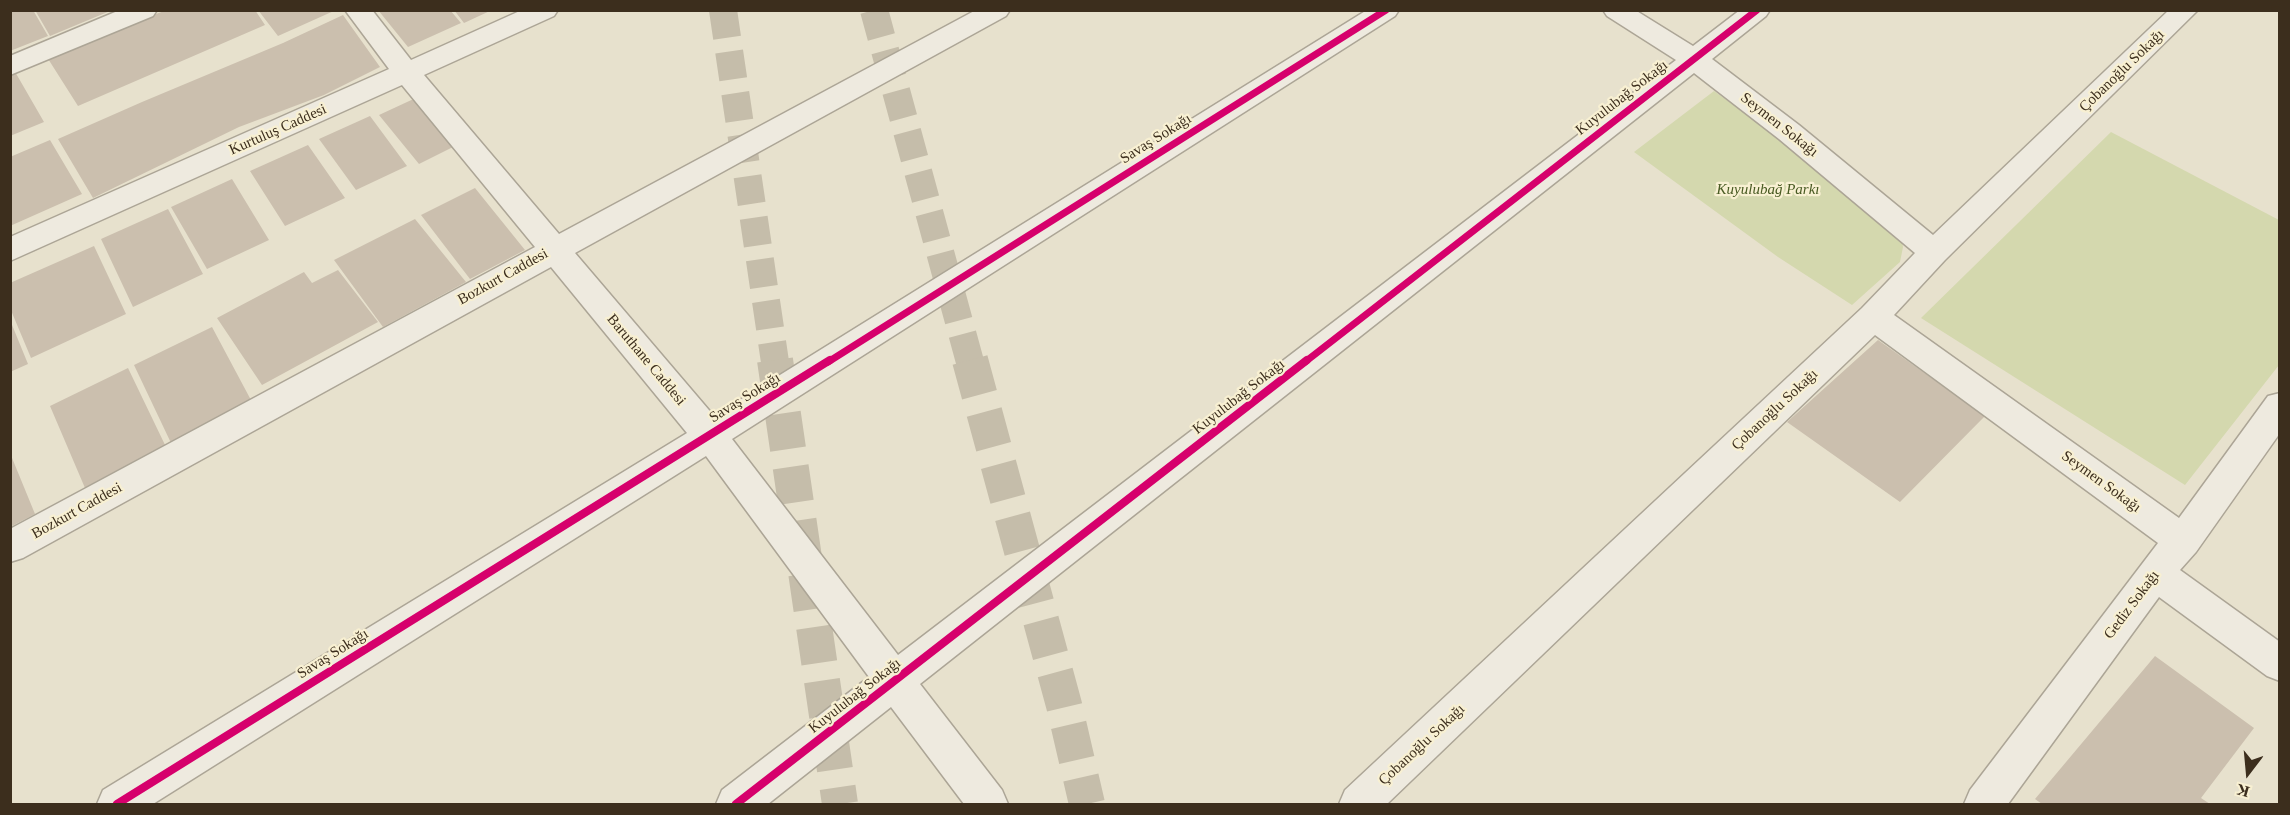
<!DOCTYPE html>
<html>
<head>
<meta charset="utf-8">
<style>
	body { margin:0 }
	#map { position:relative; width:2290px; height:815px; overflow:hidden; background:#e7e1cd; font-family:Georgia,serif }
	canvas { display:block }
	.frame { position:absolute; inset:0; border:12px solid #3c2e1d; pointer-events:none }
	.north { position:absolute; left:2218px; top:743px; width:60px; height:60px; -webkit-text-stroke:4px #f8f0d2; paint-order:stroke; rotate:196deg; font-size:16px; font-weight:700; line-height:24px; text-align:center; color:#3c2e1d }
	.north::after { content:''; display:block; margin:auto; width:21px; height:27px; background:#3c2e1d; clip-path:polygon(50% 0,100% 100%,50% 72%,0 100%) }
</style>
</head>
<body>
<div id="map">
<canvas width="2290" height="815"></canvas>
<div class="frame"></div>
<div class="north">K</div>
</div>
<script>
const context = document.querySelector('canvas').getContext('2d');
context.lineJoin = 'round';
function fillPath(path, color) {
  context.fillStyle = color;
  context.fill(path, 'evenodd');
}
function strokePath(path, color, width, dash) {
  context.strokeStyle = color;
  context.lineWidth = width;
  context.lineCap = dash ? 'butt' : 'round';
  context.setLineDash(dash || []);
  context.stroke(path);
}
function label(font, color, halo, rows, align = 'center') {
  context.font = font + ' Georgia,serif';
  context.lineWidth = 4.5;
  context.setLineDash([]);
  context.textBaseline = 'middle';
  context.strokeStyle = halo;
  context.fillStyle = color;
  for (const [text, x, y, turn = 0] of rows) {
    context.save();
    context.translate(x, y);
    context.rotate((+turn || 0) * Math.PI / 180);
    context.textAlign = isNaN(turn) ? turn : align;
    if (halo) context.strokeText(text, 0, 0);
    context.fillText(text, 0, 0);
    context.restore();
  }
}
fillPath(new Path2D(`
	M1714 91 1812 161 1901 234 1903 247 1900 262 1852 305 1778 257 1634 152Z
	M2111 132 2279 220V365L2185 485 1921 318Z`), '#d4d8ae');
fillPath(new Path2D(`
	M10 10H33L48 36 10 51Z
	M35 10H110V11L50 36Z
	M167 10H255L265 25 78 106 45 54Z
	M258 10H336L278 36Z
	M378 10H450L461 23 408 47Z
	M454 10H492L464 23Z
	M343 15 380 67 324 95 239 127 93 198 58 139 142 102 283 43Z
	M14 70 44 122 10 136V71Z
	M420 96 461 143 419 164 379 115Z
	M370 116 407 166 356 190 319 139Z
	M50 140 82 194 10 226V157Z
	M308 145 345 198 285 226 250 171Z
	M232 179 269 240 207 269 171 207Z
	M475 188 525 250 470 279 421 215Z
	M168 209 203 274 133 307 101 239Z
	M415 219 466 282 383 327 334 260Z
	M94 246 126 314 31 358 10 308V283Z
	M338 270 378 322 262 385 217 318 304 272 312 283Z
	M10 320 28 364 10 372Z
	M212 327 252 402 171 443 134 365Z
	M1878 340 1985 416 1900 502 1787 422Z
	M128 368 166 447 85 488 50 406Z
	M10 453 35 514 10 527Z
	M2155 656 2254 728 2201 798 2210 804H2042L2035 799Z`), '#cbbfae');
strokePath(new Path2D(`
	M723 10 775 362
	M874 10 970 362`), '#c5bdaa', 28, [28, 14]);
strokePath(new Path2D(`
	M775 360 840 804
	M970 360 1064 705 1087 804`), '#c5bdaa', 36, [36, 18]);
const minor = new Path2D(`
	M120 10H157L153 16 10 75V56Z
	M345 10H372L411 60 522 10H558L554 16 424 75 559 234 976 10H1010L1006 16 575 253 714 416 1367 10H1399L1395 16 732 439 898 655 1676 60 1607 16 1603 10H1635L1693 46 1740 10H1770L1766 16 1712 59 1799 125 1933 235 2169 10H2198L1945 260 1894 315 2179 518 2268 396 2280 393V433L2196 552 2180 570 2280 642V681L2267 676 2159 597 2008 804H1964L1970 790 2158 543 1875 335 1387 804H1339L1345 790 1862 308 1915 253 1779 139 1694 73 920 684 1002 790 1008 804H964L891 707 768 804H716L722 790 869 677 706 456 153 804H97L103 790 687 433 551 267 23 558 10 562V529L535 247 402 85 10 261V237L389 69Z`);
strokePath(minor, '#aca596', 3);
fillPath(minor, '#eeeadf');
strokePath(new Path2D(`
	M828 362 1386 10
	M1305 362 1757 10`), '#d6006c', 7);
strokePath(new Path2D(`
	M117 804 830 360
	M736 804 1307 360`), '#d6006c', 8);
label('15px', '#3c2e1d', '#f8f0d2', [
	["Çobanoğlu Sokağı",2122,71,-44],
	["Kuyulubağ Sokağı",1622,98,-38],
	["Seymen Sokağı",1779,125,38],
	["Kurtuluş Caddesi",278,130,-24],
	["Savaş Sokağı",1156,139,-32],
	["Bozkurt Caddesi",503,277,-29],
	["Baruthane Caddesi",646,360,50],
	["Kuyulubağ Sokağı",1239,397,-38],
	["Savaş Sokağı",745,398,-32],
	["Çobanoğlu Sokağı",1775,410,-43],
	["Seymen Sokağı",2101,482,36],
	["Bozkurt Caddesi",77,511,-29],
	["Gediz Sokağı",2132,605,-53],
	["Savaş Sokağı",333,654,-32],
	["Kuyulubağ Sokağı",855,696,-38],
	["Çobanoğlu Sokağı",1422,745,-43]
]);
label('italic 15px', '#485a22', '#f8f0d2', [
	["Kuyulubağ Parkı",1768,190]
]);
</script>
</body>
</html>
